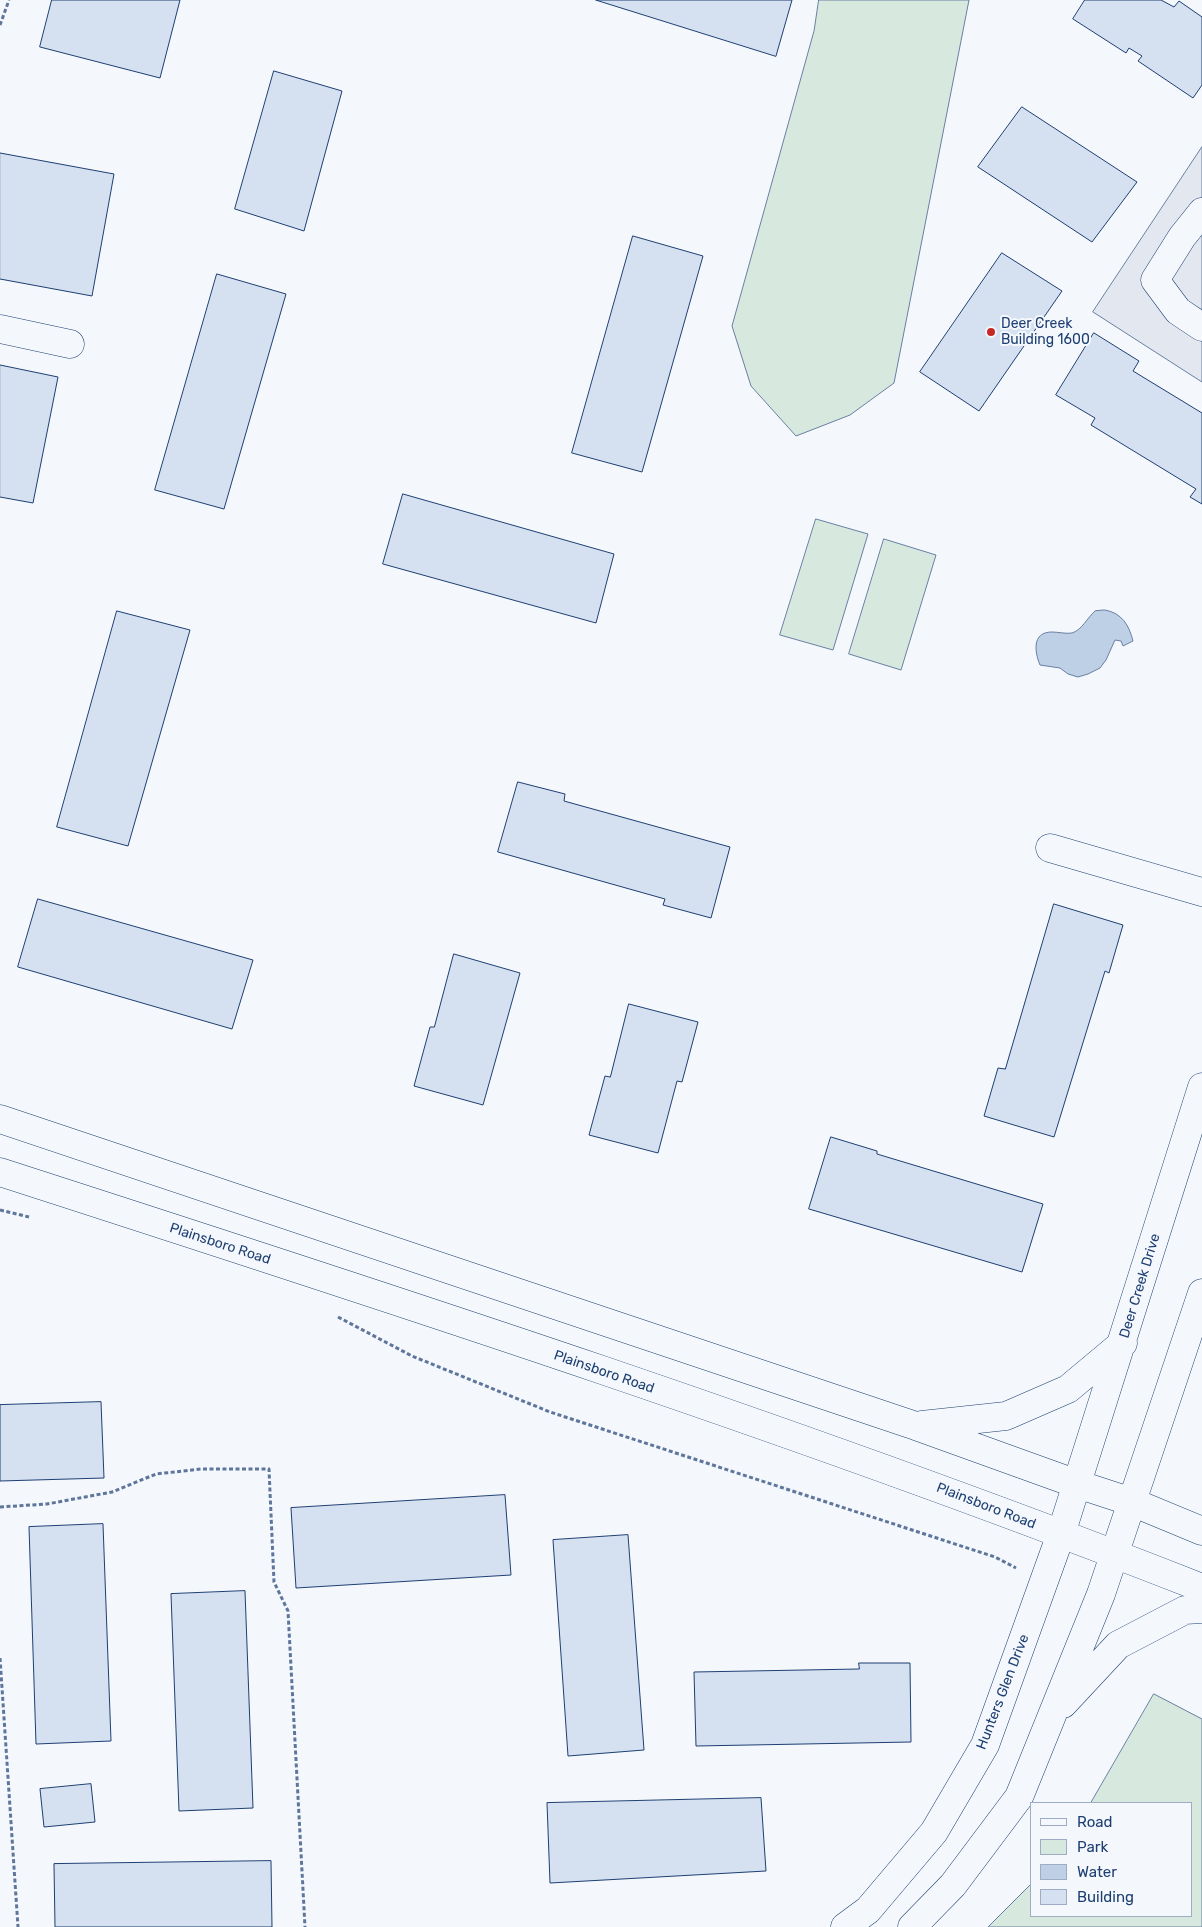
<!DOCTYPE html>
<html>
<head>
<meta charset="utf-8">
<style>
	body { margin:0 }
	#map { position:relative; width:1202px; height:1927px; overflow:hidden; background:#f4f7fb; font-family:Rubik,sans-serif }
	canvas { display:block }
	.legend { position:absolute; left:1030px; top:1802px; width:162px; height:115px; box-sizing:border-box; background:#f4f7fb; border:1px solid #9eadc5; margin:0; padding:6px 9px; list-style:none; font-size:15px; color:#1d3f73 }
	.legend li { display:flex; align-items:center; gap:10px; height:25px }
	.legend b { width:25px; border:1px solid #9eadc5 }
</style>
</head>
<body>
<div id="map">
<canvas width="1202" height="1927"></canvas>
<ul class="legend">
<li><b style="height:6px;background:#f4f7fb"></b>Road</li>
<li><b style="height:14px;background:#d7e8df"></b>Park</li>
<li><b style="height:14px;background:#bed0e5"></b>Water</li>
<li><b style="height:14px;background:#d5e0f0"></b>Building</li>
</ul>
</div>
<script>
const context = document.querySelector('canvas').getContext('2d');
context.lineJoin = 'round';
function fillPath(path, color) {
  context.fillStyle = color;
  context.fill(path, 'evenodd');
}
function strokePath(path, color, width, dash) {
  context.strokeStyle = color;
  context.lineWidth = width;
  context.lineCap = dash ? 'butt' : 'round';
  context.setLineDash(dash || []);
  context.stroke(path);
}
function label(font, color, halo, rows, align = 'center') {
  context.font = font + ' Rubik,sans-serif';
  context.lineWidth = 4;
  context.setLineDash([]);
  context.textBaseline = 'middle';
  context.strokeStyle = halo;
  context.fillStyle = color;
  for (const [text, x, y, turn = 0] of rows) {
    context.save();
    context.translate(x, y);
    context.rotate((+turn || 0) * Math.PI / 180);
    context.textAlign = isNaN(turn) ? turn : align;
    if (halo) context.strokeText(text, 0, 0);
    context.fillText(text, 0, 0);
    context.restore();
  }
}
const green = new Path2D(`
	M819 0H969L894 383 850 415 796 436 751 386 732 326 814 31Z
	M816 519 868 534 833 650 780 635Z
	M884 539 936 555 901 670 849 654Z
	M1154 1694 1202 1719V1927H988L1031 1884V1916H1191V1803H1091Z`);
fillPath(green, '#d7e8df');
strokePath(green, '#687fa3', 1);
const parking = new Path2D(`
	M1202 147V382L1093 312Z`);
fillPath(parking, '#e3e8f0');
strokePath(parking, '#687fa3', 1);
const water = new Path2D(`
	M1105 610C1122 613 1129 625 1133 641L1123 646 1121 641 1115 640 1106 660 1100 668 1088 674 1078 677 1068 674 1060 668 1040 665C1035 653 1031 632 1052 632 1058 632 1066 634 1072 633 1082 630 1087 618 1095 611Z`);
fillPath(water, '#bed0e5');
strokePath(water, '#687fa3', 1);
const building = new Path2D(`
	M52 0H180L160 78 40 47Z
	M596 0H792L776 56Z
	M1085 0H1161L1174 7 1179 1 1202 17V85L1193 98 1138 61 1142 56 1129 48 1126 53 1073 19Z
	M274 71 342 91 304 231 235 209Z
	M1022 107 1137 182 1092 242 978 167Z
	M0 153 114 174 92 296 0 279Z
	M633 236 703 256 642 472 572 453Z
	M1002 253 1062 291 979 411 920 372Z
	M217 274 286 294 224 509 155 490Z
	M1094 333 1139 361 1133 371 1202 413V504L1190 497 1196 489 1091 425 1095 418 1056 395Z
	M0 365 58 377 33 503 0 497Z
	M403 494 614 554 596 623 383 564Z
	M117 611 190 630 128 846 57 827Z
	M518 782 565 794 564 801 730 847 711 918 663 905 665 899 498 852Z
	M38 899 253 960 232 1029 18 967Z
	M1054 904 1123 925 1109 973 1105 971 1054 1137 984 1116 998 1068 1005 1069Z
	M454 954 520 973 483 1105 414 1086 430 1027H434Z
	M629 1004 698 1022 682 1082 677 1081 658 1153 589 1135 605 1076 610 1077Z
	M831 1137 877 1151V1154L1043 1204 1022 1272 809 1209Z
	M101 1402 104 1478 0 1481V1405Z
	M505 1495 511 1575 296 1588 291 1508Z
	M103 1524 111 1741 36 1744 29 1527Z
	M628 1535 644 1750 568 1756 553 1540Z
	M245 1591 253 1808 179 1811 171 1594Z
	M859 1663H910L911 1742 696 1746 694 1672 859 1669Z
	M91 1784 95 1822 44 1827 40 1789Z
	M761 1798 766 1871 550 1883 547 1803Z
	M271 1861 272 1927H55L54 1864Z`);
fillPath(building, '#d5e0f0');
strokePath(building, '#1d3f73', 1);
const minor = new Path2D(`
	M1202 212 1182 237 1155 280 1178 311 1202 327
	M0 329 70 344
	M1050 848 1202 892
	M0 1119 916 1426 1077 1484 1132 1502 1202 1531
	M0 1172C403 1302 807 1433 1202 1588
	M922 1425 1006 1416 1068 1389 1123 1343
	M1063 1704 1118 1645 1185 1610 1202 1609
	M845 1927 868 1910 934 1832 985 1745 1061 1534 1202 1087
	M912 1927 953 1885 1019 1797 1101 1594 1202 1293`);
strokePath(minor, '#1d3f73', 29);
strokePath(new Path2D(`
	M0 25 9 0
	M0 1210 29 1217
	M338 1317 412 1356 550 1412 995 1557 1016 1568
	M0 1507 47 1504 112 1492 156 1474 201 1469H269L274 1582 288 1611 305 1927
	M0 1658 18 1927`), '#5e769c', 3, [4, 2.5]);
strokePath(minor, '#f4f7fb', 28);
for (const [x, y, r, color] of [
	[991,332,5,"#c62828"]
]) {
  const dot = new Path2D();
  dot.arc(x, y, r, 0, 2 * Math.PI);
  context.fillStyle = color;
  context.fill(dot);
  strokePath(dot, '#f4f7fb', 2);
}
label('14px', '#1d3f73', '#f4f7fb', [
	["Deer Creek",1001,324],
	["Building 1600",1001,340]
], 'left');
label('14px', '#1d3f73', '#f4f7fb', [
	["Plainsboro Road",220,1244,18],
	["Deer Creek Drive",1140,1286,-73],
	["Plainsboro Road",604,1372,19],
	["Plainsboro Road",986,1506,21],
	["Hunters Glen Drive",1003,1692,-69]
]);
</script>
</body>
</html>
